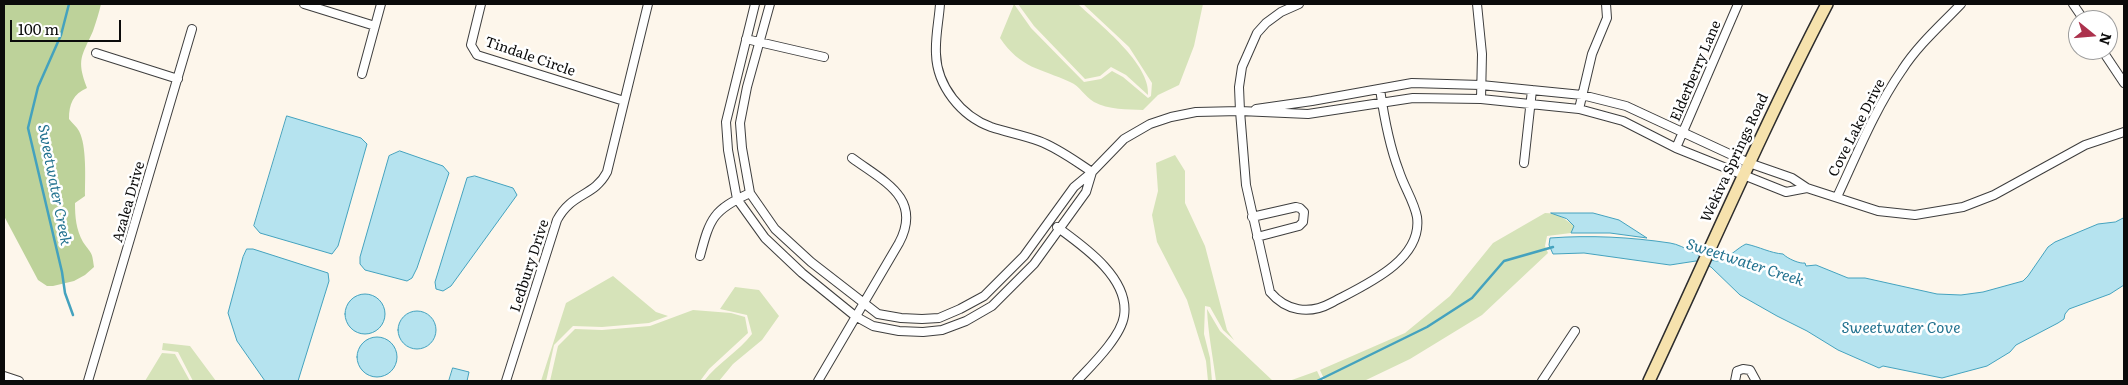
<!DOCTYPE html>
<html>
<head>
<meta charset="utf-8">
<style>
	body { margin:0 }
	#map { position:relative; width:2128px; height:385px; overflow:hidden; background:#fdf6eb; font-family:Literata,serif }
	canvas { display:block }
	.frame { position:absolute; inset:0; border:5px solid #0b0b0b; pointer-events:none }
	.north { position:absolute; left:2068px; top:10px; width:50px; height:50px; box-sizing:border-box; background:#fff; border:1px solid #9d9d9d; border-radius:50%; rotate:107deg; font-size:14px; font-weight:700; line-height:20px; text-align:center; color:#0b0b0b }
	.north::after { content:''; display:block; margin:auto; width:18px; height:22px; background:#ac324d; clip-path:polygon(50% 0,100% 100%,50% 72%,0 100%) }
	.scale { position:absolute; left:10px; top:20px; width:111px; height:22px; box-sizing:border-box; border:2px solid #0b0b0b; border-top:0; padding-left:6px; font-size:15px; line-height:18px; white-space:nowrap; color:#0b0b0b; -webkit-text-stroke:4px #fff; paint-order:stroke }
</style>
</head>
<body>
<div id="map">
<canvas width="2128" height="385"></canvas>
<div class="frame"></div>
<div class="north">N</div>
<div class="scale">100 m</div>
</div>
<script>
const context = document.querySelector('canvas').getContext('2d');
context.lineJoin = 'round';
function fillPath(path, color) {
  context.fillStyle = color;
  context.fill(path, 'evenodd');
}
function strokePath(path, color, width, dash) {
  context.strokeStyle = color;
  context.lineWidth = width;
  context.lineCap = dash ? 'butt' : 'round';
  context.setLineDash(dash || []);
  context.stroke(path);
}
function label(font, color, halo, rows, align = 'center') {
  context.font = font + ' Literata,serif';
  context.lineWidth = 5;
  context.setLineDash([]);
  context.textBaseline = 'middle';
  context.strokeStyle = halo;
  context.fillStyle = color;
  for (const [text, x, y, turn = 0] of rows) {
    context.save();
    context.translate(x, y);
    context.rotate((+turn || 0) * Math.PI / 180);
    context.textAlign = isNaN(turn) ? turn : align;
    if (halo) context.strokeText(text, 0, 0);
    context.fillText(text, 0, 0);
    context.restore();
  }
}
fillPath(new Path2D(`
	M1014 4 1031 28 1084 82 1101 79 1112 71 1123 77 1148 98 1151 96 1152 83 1129 47 1083 4H1203L1194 46 1179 85 1158 95 1143 110C1128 109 1108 110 1094 102 1085 97 1080 86 1070 82 1040 68 1021 69 1000 38Z
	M1018 4H1078C1099 24 1151 64 1148 95L1126 75 1111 67 1100 76 1085 79 1034 26Z
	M1175 155 1185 171V203L1205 246 1227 330 1234 340 1223 330 1210 307 1205 306 1204 334 1210 358 1212 381H1208L1206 361 1187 300 1157 242 1152 215 1158 191 1156 163Z
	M1545 213C1557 213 1566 219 1575 227L1571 233 1547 236 1545 246 1548 253 1482 315 1410 359 1364 381H1325L1320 370 1405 333 1450 296 1493 243Z
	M613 276 656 312 668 316 649 323 602 327 573 326 554 345 547 377 546 381H541L566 303Z
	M735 287 759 290 779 316 762 340 733 364 719 381H704C718 363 738 352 752 334L747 315 720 309Z
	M1207 309 1220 331 1273 381H1216C1213 357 1208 333 1207 309Z
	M693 310 731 313 745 317 748 333 709 369 700 381H550L558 346 575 329 602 330 650 326Z
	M163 343 190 346 216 381H193L178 352 162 350Z
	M162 353 175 354 190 381H145Z
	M1317 371 1322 381H1289Z`), '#d6e3b9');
fillPath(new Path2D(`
	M4 4H101C99 13 96 22 93 31 82 56 76 59 87 88 73 94 69 104 69 119 72 123 77 127 79 131 87 146 85 179 85 196L75 203C75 217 76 229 83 242 91 254 92 250 94 267L85 275 74 281 53 286H47L38 280 4 216Z`), '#bdd29a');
const water = new Path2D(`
	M287 116 361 138 367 144 338 246 332 254 260 233 254 226Z
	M400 151 443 166 449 173 417 268 412 278 407 281 365 270 360 264V257L389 156Z
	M475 176 513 188 517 195 451 286 443 291 436 289 435 282 467 178Z
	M1551 213H1593L1619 220 1647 238 1610 233H1571L1574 226 1567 219Z
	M2124 218V285L2110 294 2069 309 2065 314 2064 319 2058 323 2016 345 2010 352 1987 366 1942 378 1883 366 1879 368 1838 350 1807 331 1777 316 1740 295 1711 267 1696 261 1670 265 1584 253 1553 254 1549 245 1550 238C1590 235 1630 237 1670 243 1685 245 1703 261 1717 261 1727 260 1737 248 1746 244 1760 247 1770 253 1783 254 1788 259 1800 264 1805 263L1806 266 1816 265 1848 278H1865L1937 294 1961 295 1983 292 2023 281 2028 276 2048 247 2055 242 2098 224 2115 222Z
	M247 249H253L328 273 329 281 298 381H265L237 341 228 313 243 257Z
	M345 314a20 20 0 1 1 40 0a20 20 0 1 1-40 0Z
	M398 330a19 19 0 1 1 38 0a19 19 0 1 1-38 0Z
	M357 357a20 20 0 1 1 40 0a20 20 0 1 1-40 0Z
	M453 368 469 372 467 381H449Z`);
fillPath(water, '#b5e3ef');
strokePath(water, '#44a2be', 1);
strokePath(new Path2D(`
	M69 4 61 35 38 87 28 128 62 272 65 293 73 315
	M1317 381 1427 327 1472 298 1504 261 1553 247`), '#44a2be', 2.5);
const minor = new Path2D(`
	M304 4 375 26
	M481 4 471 45 477 55 624 101
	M755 4 726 122 728 150 737 199 765 238 802 273 855 316 873 326 899 331 923 332 942 330 966 321 992 306 1034 264 1086 192 1092 172
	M770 4 747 87 740 123 742 148 750 193 775 229 811 262 878 314 901 318 922 319 939 318 960 309 984 296 1024 256 1074 187 1092 172 1124 139 1150 124 1171 117 1196 112 1240 111 1308 114 1413 98 1481 99 1579 109 1623 121 1676 148 1786 192 1807 188
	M940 4C939 20 935 37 936 54 937 86 961 116 991 127 1006 132 1023 135 1039 141 1058 148 1075 161 1092 172
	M1299 4 1281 12 1266 23 1257 33 1242 67 1239 87 1240 111 1246 185 1270 292C1286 311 1309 315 1331 303 1363 286 1423 261 1417 217 1414 201 1404 187 1399 171 1389 145 1384 117 1380 89
	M1477 4 1482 54 1481 99
	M2073 4 2084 20
	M746 39 824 57
	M2102 50 2124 83
	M96 53 178 79
	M362 74 381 4
	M1256 109 1312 101 1412 83 1481 85 1582 95 1626 106 1749 163 1792 178 1807 188 1878 211 1915 215 1963 207 1994 195 2085 145 2124 132
	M1579 109 1592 54 1607 18 1606 4
	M1676 148 1738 4
	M1524 163 1532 90
	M1837 197C1857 154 1875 109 1902 70 1918 45 1941 25 1961 4
	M1252 217 1296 207 1300 208 1304 212 1303 222 1299 226 1257 237
	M1057 227C1083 246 1130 278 1124 316 1121 337 1091 366 1077 381
	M700 256C710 218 713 210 750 193
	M4 376 19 381
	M88 381 192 29
	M506 381 557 220C572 192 594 197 607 172L648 4
	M818 381 899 243C923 198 883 181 852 158
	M1542 381 1575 331
	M1735 381 1737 371 1743 369 1750 370 1756 381`);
const secondary = new Path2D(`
	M1649 381C1708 255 1763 127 1827 4`);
strokePath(minor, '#3e3e3e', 10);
strokePath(secondary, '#2d2d2d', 14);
strokePath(minor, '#fff', 8);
strokePath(secondary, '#f6e2ad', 11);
label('14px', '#0b0b0b', '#fff', [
	["Tindale Circle",530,57,19],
	["Elderberry Lane",1696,71,-67],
	["Cove Lake Drive",1857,128,-63],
	["Wekiva Springs Road",1735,158,-65],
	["Azalea Drive",129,202,-74],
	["Ledbury Drive",530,266,-72]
]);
label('italic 15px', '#22728f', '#fff', [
	["Sweetwater Creek",54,185,79],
	["Sweetwater Creek",1745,263,18],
	["Sweetwater Cove",1901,329]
]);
</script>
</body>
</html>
